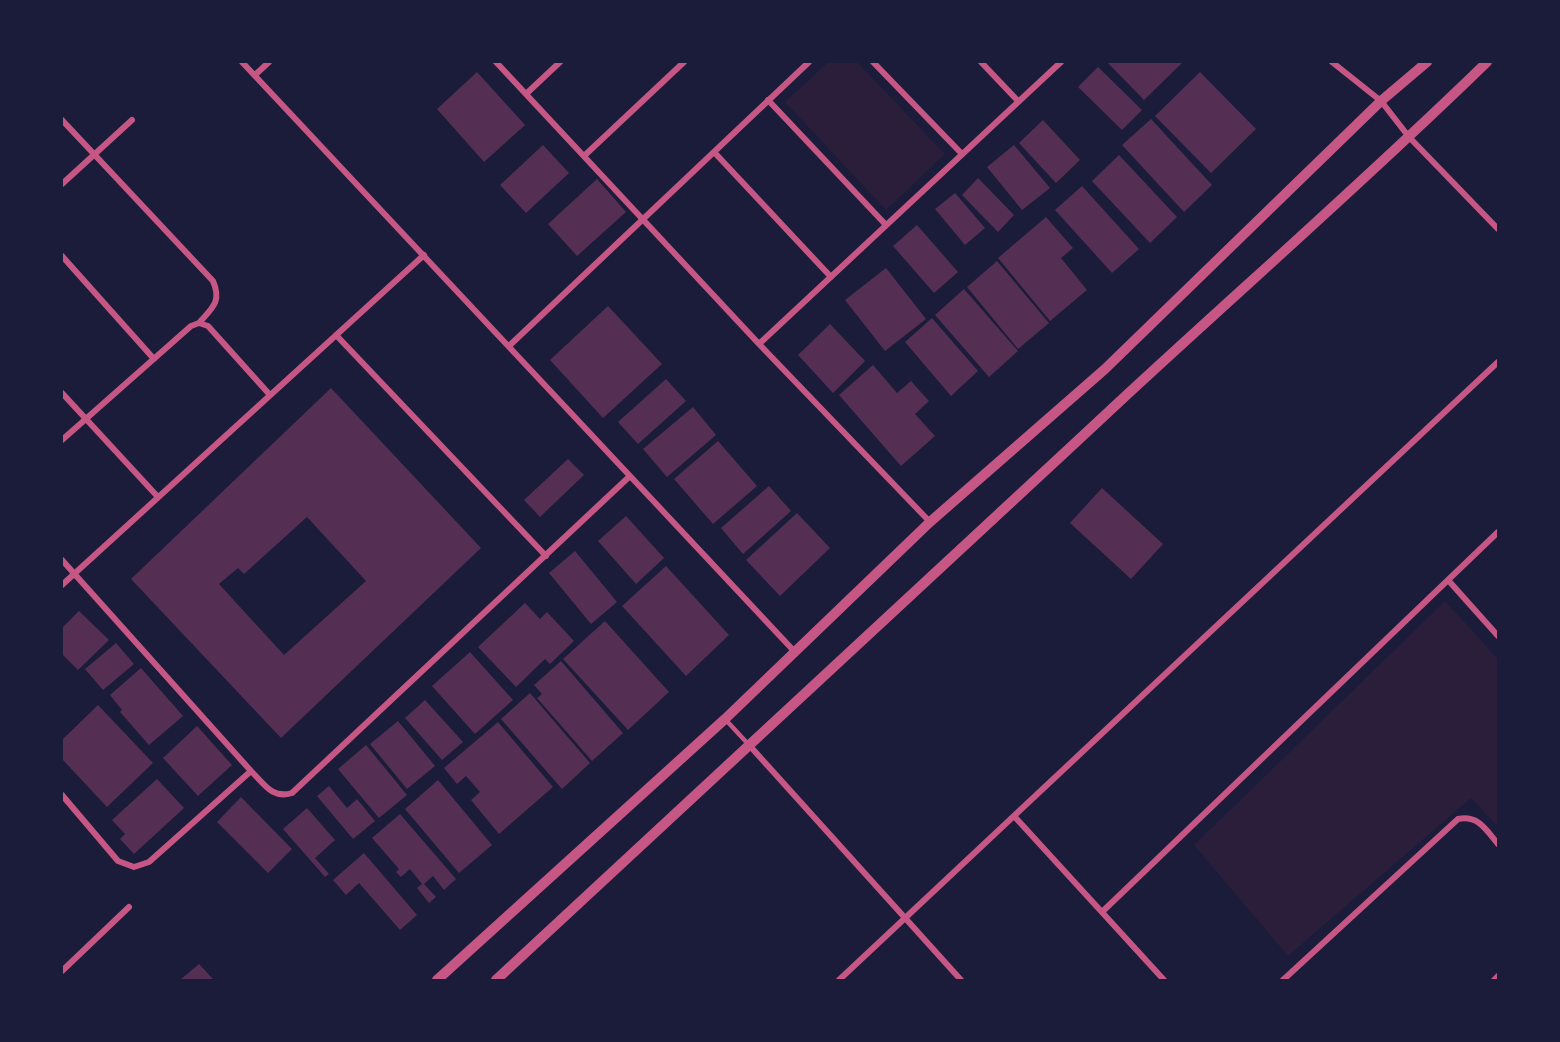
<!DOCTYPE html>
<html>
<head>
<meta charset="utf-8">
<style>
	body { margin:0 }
	#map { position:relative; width:1560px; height:1042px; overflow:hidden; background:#1b1b3a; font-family:"Roboto Serif",serif }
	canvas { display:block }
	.frame { position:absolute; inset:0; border:63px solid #1b1b3a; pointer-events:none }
</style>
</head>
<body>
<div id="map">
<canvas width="1560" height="1042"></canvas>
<div class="frame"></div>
</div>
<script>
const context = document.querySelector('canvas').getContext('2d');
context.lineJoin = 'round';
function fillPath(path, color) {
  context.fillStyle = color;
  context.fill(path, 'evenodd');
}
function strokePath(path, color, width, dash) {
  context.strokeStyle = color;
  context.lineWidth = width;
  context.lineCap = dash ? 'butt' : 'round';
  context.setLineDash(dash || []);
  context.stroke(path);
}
fillPath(new Path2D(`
	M828 62H857L945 154 886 210 785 102Z
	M1445 601 1498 659V827L1471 798 1288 956 1194 845Z`), '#2a1e3b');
fillPath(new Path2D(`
	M1107 62H1183L1144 100Z
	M1098 67 1142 110 1122 130 1078 87Z
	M477 72 525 125 484 162 437 109Z
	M1200 72 1256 129 1211 173 1155 116Z
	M1151 119 1212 185 1184 212 1122 145Z
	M1043 120 1080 160 1056 183 1019 143Z
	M543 145 569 173 526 213 500 185Z
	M1014 145 1050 188 1022 210 987 167Z
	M1119 155 1177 217 1150 243 1092 181Z
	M978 178 1014 215 998 232 962 195Z
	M597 179 626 212 577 256 548 224Z
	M1082 186 1139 249 1112 273 1055 210Z
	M955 193 985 228 965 245 935 209Z
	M1046 217 1073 248 1061 258 1087 290 1050 321 998 258Z
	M917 225 958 272 934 293 893 246Z
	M997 261 1049 323 1018 349 967 287Z
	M886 268 926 319 885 351 845 300Z
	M964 289 1018 351 989 377 935 315Z
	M608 306 662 364 603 418 550 360Z
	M932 318 978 371 951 396 905 342Z
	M830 324 865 361 833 393 798 355Z
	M873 365 897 393 911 381 929 401 915 414 935 436 901 466 839 395Z
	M666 379 686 401 638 444 618 422Z
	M331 388 481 548 281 738 131 579ZM307 517 366 581 284 655 219 584 238 568 244 574Z
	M693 407 716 435 667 477 643 449Z
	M718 441 757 486 713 524 674 479Z
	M568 459 584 475 540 517 524 500Z
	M769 486 791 511 743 554 721 528Z
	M1102 488 1163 544 1131 579 1070 523Z
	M797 513 830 548 780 596 746 560Z
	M626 516 664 558 636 584 598 541Z
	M575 551 617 602 591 624 549 573Z
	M666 566 729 635 686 676 622 606Z
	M525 603 540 619 547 612 574 641 550 664 545 659 516 687 478 647Z
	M79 611 109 640 78 670 62 654V628Z
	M605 621 669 692 628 730 563 659Z
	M116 643 134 664 103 690 85 669Z
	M470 652 513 700 475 734 432 686Z
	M561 661 623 733 592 761 537 698 542 694 534 685Z
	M141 668 183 716 149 745 120 712 122 710 110 695Z
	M530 693 590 763 562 789 501 719Z
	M425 700 463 742 442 760 405 718Z
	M98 705 153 763 107 807 62 759V740Z
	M398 721 435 766 407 789 370 744Z
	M498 722 553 787 499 834 471 800 480 792 466 776 457 784 444 768Z
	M197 726 232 765 198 796 163 758Z
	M366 745 407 795 379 818 338 769Z
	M157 779 184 808 134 854 120 839 125 834 112 820Z
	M438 780 492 845 459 873 405 809Z
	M329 786 347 808 357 799 375 821 353 839 317 796Z
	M241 797 292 849 268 873 217 822Z
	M307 808 335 840 315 858 329 874 325 877 283 829Z
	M400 814 456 879 444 890 433 876 424 884 436 897 429 903 417 888 422 884 410 869 401 877 396 872 399 869 372 838Z
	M364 853 417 915 400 930 359 883 346 895 333 880Z
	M199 964 214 980H180Z`), '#542f53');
strokePath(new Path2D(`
	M725 719 749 745`), '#c65784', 4.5);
strokePath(new Path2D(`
	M242 62 794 651
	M496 62 759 344 930 522
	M873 62 962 154
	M981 62 1018 101
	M1332 62 1381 101 1409 137 1498 229
	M255 75 269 62
	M526 94 560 62
	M768 100 886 225
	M62 120 213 281C222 302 212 308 199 323
	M714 152 831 277
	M584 156 684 62
	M62 184 132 120
	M62 256 154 359
	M336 335 546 556
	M759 344 1061 62
	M509 346 809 62
	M62 393 158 497
	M62 440 191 326 199 323 208 326 270 395
	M62 560 251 771C265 785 272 799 292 793L630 476
	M1448 580 1498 636
	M62 585 424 255
	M749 745 961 980
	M62 795 118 861 134 867 149 862 251 771
	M1014 816 1164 980
	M1102 912 1498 532
	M62 971 129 907
	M839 980 1498 362
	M1283 980 1458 819C1479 815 1486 830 1498 844
	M1494 980 1498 976`), '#c65784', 6);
strokePath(new Path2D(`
	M437 980 725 719 930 522 1105 369 1381 101 1427 62
	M496 980C703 788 911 596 1118 403 1241 289 1367 179 1487 62`), '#c65784', 10);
</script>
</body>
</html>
